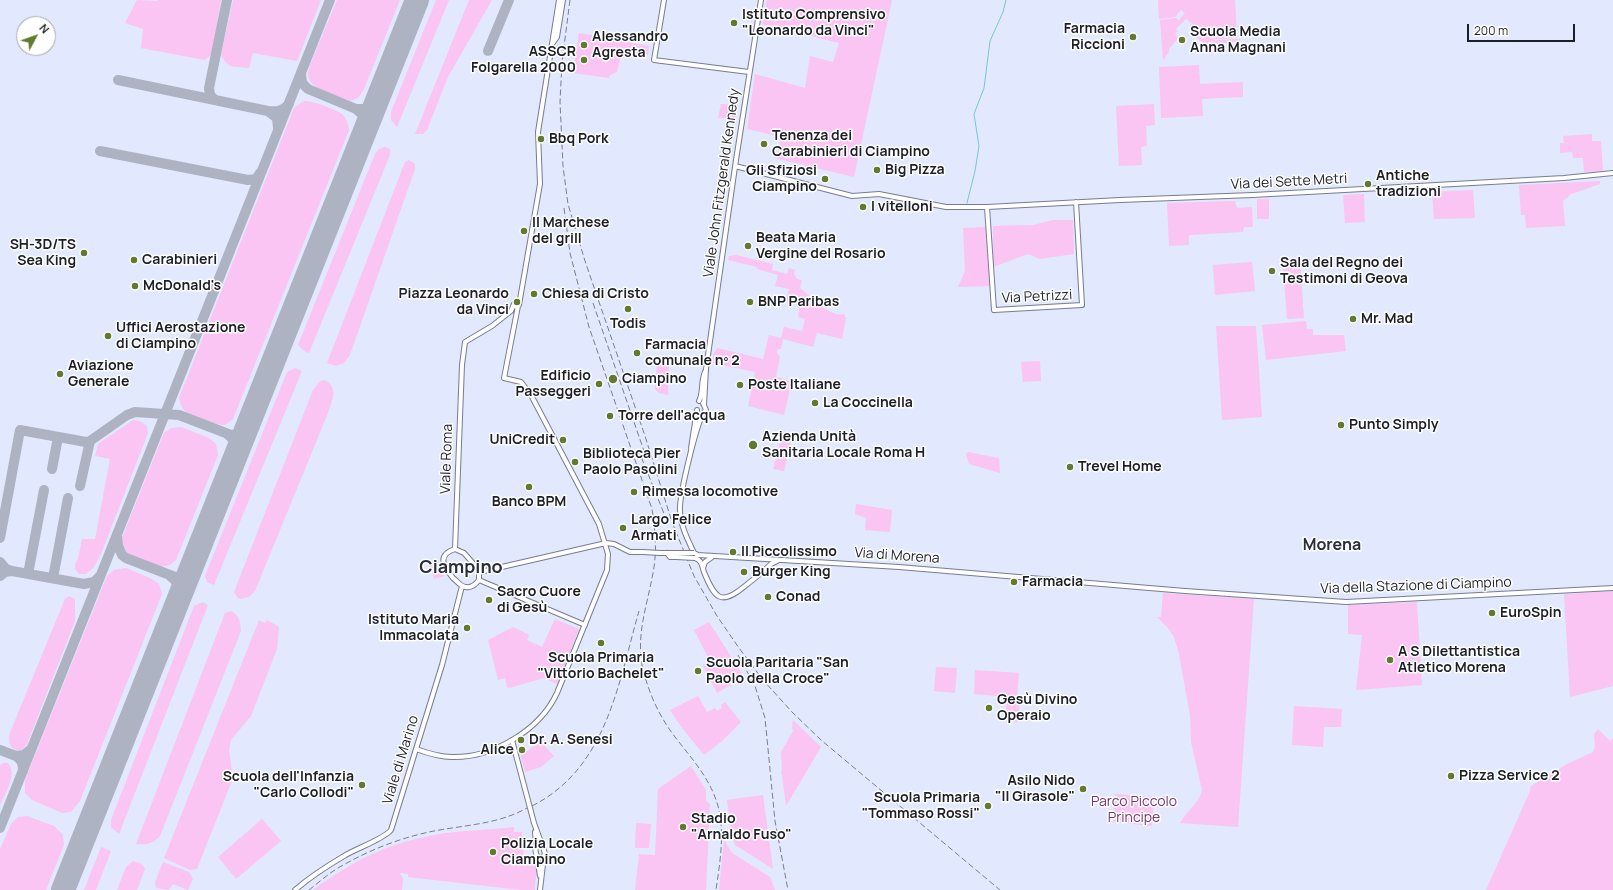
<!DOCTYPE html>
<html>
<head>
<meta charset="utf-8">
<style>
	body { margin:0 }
	#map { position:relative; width:1613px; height:890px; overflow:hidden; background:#e2e8fd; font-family:Manrope,sans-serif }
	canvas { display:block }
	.north { position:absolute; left:16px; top:16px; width:40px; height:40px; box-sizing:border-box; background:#fff; border:1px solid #a4a5a8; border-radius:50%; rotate:49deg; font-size:11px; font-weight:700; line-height:16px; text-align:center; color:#1c1f26 }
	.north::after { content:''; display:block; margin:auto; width:14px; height:18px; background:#617a2d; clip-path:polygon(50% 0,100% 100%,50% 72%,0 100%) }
	.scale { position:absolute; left:1467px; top:24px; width:108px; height:18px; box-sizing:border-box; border:2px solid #1c1f26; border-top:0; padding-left:5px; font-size:12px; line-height:14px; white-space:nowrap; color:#1c1f26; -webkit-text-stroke:3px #fff; paint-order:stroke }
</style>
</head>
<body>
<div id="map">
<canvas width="1613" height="890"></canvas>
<div class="north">N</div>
<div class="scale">200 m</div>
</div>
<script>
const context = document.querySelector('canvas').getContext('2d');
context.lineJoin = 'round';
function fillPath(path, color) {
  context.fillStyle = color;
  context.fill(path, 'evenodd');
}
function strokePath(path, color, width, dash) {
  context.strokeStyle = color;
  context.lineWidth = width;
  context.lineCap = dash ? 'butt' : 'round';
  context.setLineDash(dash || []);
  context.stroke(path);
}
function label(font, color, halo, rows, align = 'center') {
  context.font = font + ' Manrope,sans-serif';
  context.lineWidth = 3;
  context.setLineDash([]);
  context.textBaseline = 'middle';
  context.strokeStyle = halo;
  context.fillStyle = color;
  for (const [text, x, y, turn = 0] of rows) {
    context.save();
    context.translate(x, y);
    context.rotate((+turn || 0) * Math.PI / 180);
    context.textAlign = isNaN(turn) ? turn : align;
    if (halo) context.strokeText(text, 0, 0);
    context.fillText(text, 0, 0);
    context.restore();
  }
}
fillPath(new Path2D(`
	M137 0 157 1 158 0H221L212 54 205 60 141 48 143 29 125 23Z
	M233 0H321L297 61 253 53 249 68C234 66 229 70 221 55Z
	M337 0H400L364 89 358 98 350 101C338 96 308 90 308 74 308 71 310 68 310 65Z
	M436 0H449L397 127 391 120V112Z
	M469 0H492L448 77 427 130 423 134H415Z
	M767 0H892L854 177 774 158 777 155 781 137 747 129 755 74 805 88 810 56 833 62 839 43 762 24Z
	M1158 0H1235L1237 38 1215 39 1212 37 1214 40 1240 39V41L1215 44 1212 55 1206 50 1208 46 1197 38V35L1194 33 1197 28 1186 19 1176 29 1178 31 1175 34 1178 38 1169 49V52L1163 60 1160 20 1176 18 1179 20 1185 13 1181 10 1175 17 1159 19Z
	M579 33 649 46 648 55 624 51 622 52 617 72 610 75 609 78 573 73Z
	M1199 65 1200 84 1243 82V97L1202 99 1203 116 1161 118 1159 67Z
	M304 101C312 101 336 109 343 115 347 120 348 124 349 130L233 419 225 425C217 425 192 418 186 412 182 409 180 403 179 398L294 108Z
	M721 104 738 105 736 118H718Z
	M1154 104 1155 125 1146 126 1147 146 1141 147 1142 165 1119 166 1116 106Z
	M1592 134V141H1601L1603 170 1602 171 1584 172 1583 158H1573L1572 152 1560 153V143H1564L1563 136Z
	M385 147 390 149V155L309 353 304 351 298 345 375 154 379 149Z
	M409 160 415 164V169L350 355 344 363 336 366 327 363 405 162Z
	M1600 181V184L1571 194 1563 201 1565 226 1526 228 1525 215H1521L1519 185Z
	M1473 190 1475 218 1434 219 1432 192Z
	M1364 194 1365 222 1345 223 1343 195Z
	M1257 199H1269V219H1257Z
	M1235 201 1237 208 1252 207 1253 227H1244L1243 232 1189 235V245L1169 246 1167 203Z
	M1053 220H1073L1074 254 1040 259 1028 254 993 267V226L1033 225Z
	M987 227 990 286 958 287 965 271 963 228Z
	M736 255 773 264 772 270 787 274 789 268 795 270 794 274 797 279 802 280 800 288C811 297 830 318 844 314L846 318 842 339 817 333 813 347 783 339 781 349H778L777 353 780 357 776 377 792 381 784 415 748 406 755 372 712 363 714 353 717 348 763 359 769 335 781 338 784 327 802 331 805 319 798 317 800 304 786 301 789 289 775 286 778 275 757 269V267L728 260 729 256Z
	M1252 262 1255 291 1215 295 1213 265Z
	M1300 262 1304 318 1287 319 1283 263Z
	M1306 321 1307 329H1313V335H1344L1346 351 1266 360 1262 325Z
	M1216 326H1256L1262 417 1222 420Z
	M1040 361 1041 381 1023 382 1021 362Z
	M657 362 669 363 668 395 659 393 655 389Z
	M295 368 302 371 214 585 207 582 205 576 287 372Z
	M325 380C339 388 332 400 328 413L255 591 249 597 240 599 237 597 234 592 313 390 320 381Z
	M133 420 140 421 147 426 148 433 101 554 94 567 86 574H79L75 569V564L78 559 82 539H95L110 459 95 456 98 444Z
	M181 427 209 438 216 444 218 455 176 560 170 565 161 567 131 557 124 549 121 540 164 433 171 428Z
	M781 438 791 441 784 471 773 469Z
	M968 452 999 458 1000 473 969 464 966 454Z
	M856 504 892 510 890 532 865 530 866 518 855 514Z
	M428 560 438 562 440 569 445 576 434 579Z
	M126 568 150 578 159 584 162 594 80 801 71 812 62 813 32 800 25 793V780L107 576 114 570Z
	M1613 591V686L1570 697 1564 594Z
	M1163 593 1254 599 1238 827 1180 823C1187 811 1199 803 1202 790L1191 742 1190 716 1179 654 1174 637 1168 628 1157 617H1161Z
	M69 596 75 599V621L27 744 22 750C11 751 9 746 9 735L65 599Z
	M203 602 208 605 119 834 111 827V820L194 606Z
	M1417 602 1422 685 1356 690 1362 635 1348 634V605Z
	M231 611C240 616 240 621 241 631L160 836C152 844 148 845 136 844L225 613Z
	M555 619 579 629 557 684 544 678 509 688 507 687 505 678 498 680 488 640 513 627 529 635 527 640 542 647Z
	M259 620 265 623 267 620 279 627 277 649 251 716 231 740 229 750 233 778 197 869 190 870 164 858Z
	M709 622 744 677 717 693 703 665 710 661 694 630Z
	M936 667 957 668 955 693 934 691Z
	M975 670 1019 673 1017 698H1020L1018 722 1005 721 1007 697 974 694Z
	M698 696 707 712 715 708 717 711 722 708 721 705 725 702 741 722 722 741 704 755 682 728 670 710Z
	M1294 706 1342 709 1341 727H1324L1323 747 1292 745Z
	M793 720 821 747 786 806 782 775 781 774 782 768 781 752 793 731 792 728Z
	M1598 729 1610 741 1613 738V890H1486L1530 791 1531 786 1567 764 1593 752 1595 747 1594 734Z
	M540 741 554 756 541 767 525 772 520 753 529 750Z
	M3 763H8C18 774 5 793 0 805V765Z
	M691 766 706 790V801L710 804 706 890H635L639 854 655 855 658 789Z
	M1115 794 1154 797 1152 826 1113 822Z
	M763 795 773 869 735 845 732 836 727 800Z
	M27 816 54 826 63 835 64 845 46 890H0V849L11 824 18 817Z
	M262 819 281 841 236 879 218 857Z
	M636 823 651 824 649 848H635Z
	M514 827V832H522L524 861 537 866C538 875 534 881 535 890H521L408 877V874L401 873 400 874 403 878 402 890H313C359 857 390 842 446 833 469 830 491 830 514 827Z
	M724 840 732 853 770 877 775 890H719Z
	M101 847 111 851 96 890H84Z
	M133 861 142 864 145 869 137 890H117L126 867Z
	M163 862 189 872 193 879 188 890 173 884 169 890 156 888 155 882Z`), '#fac4f3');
strokePath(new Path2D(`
	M967 203 975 171 979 146 974 114 984 88 990 41 1003 12 1006 0`), '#6fc9dc', 1);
strokePath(new Path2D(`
	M488 51 509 0
	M301 74 302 83 308 89 356 109H365L376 103
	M118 80 268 111
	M215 100 210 95 209 88 227 0
	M356 109C364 115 366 120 366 129
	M278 128 277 118 268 111C277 112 283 111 289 104
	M100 151 248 180 256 179 260 173
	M227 434C237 441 237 448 234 459
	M52 469 58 437
	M80 486 90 441
	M117 536 118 546 122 555 126 558 175 577 183 576 191 567
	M0 538 20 430 86 442 90 441 127 415 135 412 179 415 231 435C240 435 244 430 249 423
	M0 562 6 569 12 571 5 572 0 576
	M12 571 84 584 94 582 100 576
	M28 574 44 490
	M170 576C178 581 180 589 179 598
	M53 578 68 498
	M0 750 16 756
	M23 771C23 764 22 760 16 756L24 755 31 749
	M0 828 330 0`), '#aeb3c4', 10);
strokePath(new Path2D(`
	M63 890 417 0`), '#aeb3c4', 24);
const minor = new Path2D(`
	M664 0 654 60 749 72
	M552 44 557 37 563 0
	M735 166 852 196 879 194 946 207H987L1120 200 1253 195 1564 178 1613 173
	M987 207 994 310 1082 305 1076 202
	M519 304 516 303 514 306 517 307 519 305 540 184 538 132 559 0
	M699 401C704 392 700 379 706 370
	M703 403 706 410 703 414
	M704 405 706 369 736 160 761 0
	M703 414C696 426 679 496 680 510 680 525 688 540 694 553L698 555 899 567 1185 591 1346 602 1613 588
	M691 448 697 410
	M455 549 462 365 465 342 492 326 511 311 514 304
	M455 549 464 553 479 570V580C476 584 471 588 466 587 461 587 457 581 453 578 444 567 436 555 455 549Z
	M660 553H675
	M667 553 670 557H676
	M695 558C702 560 702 566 704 572 715 599 721 606 745 586 754 579 763 572 771 564L777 561
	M703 568 705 562 712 557
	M480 572 606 543 614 544 630 552H643
	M479 580 585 625
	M512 740 534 823 542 845
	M416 749C427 753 439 757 452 757 493 758 540 730 557 693L607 570 608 554 599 524 531 395 521 382 504 378 518 306
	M535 832 536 845
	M540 844 543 847 545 854 543 857 539 858C535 855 535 850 536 845Z
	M537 857 540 876
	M295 890C310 877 327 866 344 856 355 849 384 839 391 830L442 665 462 586
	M540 890 544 856`);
strokePath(minor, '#777d8f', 6);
strokePath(minor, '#fff', 4);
strokePath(new Path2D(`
	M570 0 562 62 560 102 563 166 568 204 585 261 645 436 672 522 694 576 717 616 739 648 763 680 792 712 821 740 1000 890
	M564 208 570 253 589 327 652 509C655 529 657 547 654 567 649 600 636 631 642 665 648 692 659 716 675 737 692 759 710 778 718 806 725 833 720 862 716 890
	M593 303 645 454
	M638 449 665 516
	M738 655 755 686 765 718 775 821 788 890
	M532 806C607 768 618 684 639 611
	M309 890C318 883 328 874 338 868 367 851 397 839 429 832 462 825 497 825 527 808`), '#7a7e8c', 1, [6, 3]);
const minorBridge = new Path2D(`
	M643 552 660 553
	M675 553H694
	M676 557 695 558`);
strokePath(minorBridge, '#777d8f', 6, []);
strokePath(minorBridge, '#fff', 4);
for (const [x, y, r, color] of [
	[734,23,4,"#617a2d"],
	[1133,37,4,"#617a2d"],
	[1182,40,4,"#617a2d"],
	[584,45,4,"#617a2d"],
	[584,60,4,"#617a2d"],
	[541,139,4,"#617a2d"],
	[764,144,4,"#617a2d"],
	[877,170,4,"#617a2d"],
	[825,179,4,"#617a2d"],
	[1368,184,4,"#617a2d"],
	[863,207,4,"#617a2d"],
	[524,231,4,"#617a2d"],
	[748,246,4,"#617a2d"],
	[84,253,4,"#617a2d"],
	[134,260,4,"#617a2d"],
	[1272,271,4,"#617a2d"],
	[135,286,4,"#617a2d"],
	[534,294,4,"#617a2d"],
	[517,302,4,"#617a2d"],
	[750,302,4,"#617a2d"],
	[628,309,4,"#617a2d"],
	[1353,319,4,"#617a2d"],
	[108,336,4,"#617a2d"],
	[637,353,4,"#617a2d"],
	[60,374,4,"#617a2d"],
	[613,379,5,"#617a2d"],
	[599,384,4,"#617a2d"],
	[740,385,4,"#617a2d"],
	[815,403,4,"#617a2d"],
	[610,416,4,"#617a2d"],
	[1341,425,4,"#617a2d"],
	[563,440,4,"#617a2d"],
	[753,445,5,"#617a2d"],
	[575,462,4,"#617a2d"],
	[1070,467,4,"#617a2d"],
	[529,487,4,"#617a2d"],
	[634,492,4,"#617a2d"],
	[623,528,4,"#617a2d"],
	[733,552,4,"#617a2d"],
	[744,572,4,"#617a2d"],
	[1014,582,4,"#617a2d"],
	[768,597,4,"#617a2d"],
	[489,600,4,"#617a2d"],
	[1492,613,4,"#617a2d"],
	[467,628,4,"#617a2d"],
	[601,643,4,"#617a2d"],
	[1390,660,4,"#617a2d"],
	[698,671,4,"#617a2d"],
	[989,708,4,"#617a2d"],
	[521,740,4,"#617a2d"],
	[522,750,4,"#617a2d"],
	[1451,776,4,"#617a2d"],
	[362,785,4,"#617a2d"],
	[1083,789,4,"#617a2d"],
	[988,806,4,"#617a2d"],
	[683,827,4,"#617a2d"],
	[493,852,4,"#617a2d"]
]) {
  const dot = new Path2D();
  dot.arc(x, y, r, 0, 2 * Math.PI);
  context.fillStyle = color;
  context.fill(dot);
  strokePath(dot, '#fff', 1.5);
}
label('bold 14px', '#1c1f26', '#fff', [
	["Istituto Comprensivo",742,15],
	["\"Leonardo da Vinci\"",742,31],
	["Farmacia",1125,29,"right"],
	["Riccioni",1125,45,"right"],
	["Scuola Media",1190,32],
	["Anna Magnani",1190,48],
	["Alessandro",592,37],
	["Agresta",592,53],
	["ASSCR",576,52,"right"],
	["Folgarella 2000",576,68,"right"],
	["Tenenza dei",772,136],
	["Carabinieri di Ciampino",772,152],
	["Bbq Pork",549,139],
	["Big Pizza",885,170],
	["Gli Sfiziosi",817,171,"right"],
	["Ciampino",817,187,"right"],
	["Antiche",1376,176],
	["tradizioni",1376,192],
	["I vitelloni",871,207],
	["Il Marchese",532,223],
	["del grill",532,239],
	["Beata Maria",756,238],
	["Vergine del Rosario",756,254],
	["SH-3D/TS",76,245,"right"],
	["Sea King",76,261,"right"],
	["Carabinieri",142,260],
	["Sala del Regno dei",1280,263],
	["Testimoni di Geova",1280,279],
	["McDonald's",143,286],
	["Piazza Leonardo",509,294,"right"],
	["da Vinci",509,310,"right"],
	["Chiesa di Cristo",542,294],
	["BNP Paribas",758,302],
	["Mr. Mad",1361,319],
	["Todis",628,324,"center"],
	["Uffici Aerostazione",116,328],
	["di Ciampino",116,344],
	["Farmacia",645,345],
	["comunale nº 2",645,361],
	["Aviazione",68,366],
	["Generale",68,382],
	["Edificio",591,376,"right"],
	["Passeggeri",591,392,"right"],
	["Ciampino",622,379],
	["Poste Italiane",748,385],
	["La Coccinella",823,403],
	["Torre dell'acqua",618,416],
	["Punto Simply",1349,425],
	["Azienda Unità",762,437],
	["Sanitaria Locale Roma H",762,453],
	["UniCredit",555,440,"right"],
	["Biblioteca Pier",583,454],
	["Paolo Pasolini",583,470],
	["Trevel Home",1078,467],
	["Rimessa locomotive",642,492],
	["Banco BPM",529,502,"center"],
	["Largo Felice",631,520],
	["Armati",631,536],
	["Il Piccolissimo",741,552],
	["Burger King",752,572],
	["Farmacia",1022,582],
	["Sacro Cuore",497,592],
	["di Gesù",497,608],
	["Conad",776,597],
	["EuroSpin",1500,613],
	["Istituto Maria",459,620,"right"],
	["Immacolata",459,636,"right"],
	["A S Dilettantistica",1398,652],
	["Atletico Morena",1398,668],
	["Scuola Primaria",601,658,"center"],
	["\"Vittorio Bachelet\"",601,674,"center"],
	["Scuola Paritaria \"San",706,663],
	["Paolo della Croce\"",706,679],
	["Gesù Divino",997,700],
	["Operaio",997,716],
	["Dr. A. Senesi",529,740],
	["Alice",514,750,"right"],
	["Pizza Service 2",1459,776],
	["Scuola dell'Infanzia",354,777,"right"],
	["\"Carlo Collodi\"",354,793,"right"],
	["Asilo Nido",1075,781,"right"],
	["\"Il Girasole\"",1075,797,"right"],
	["Scuola Primaria",980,798,"right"],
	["\"Tommaso Rossi\"",980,814,"right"],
	["Stadio",691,819],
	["\"Arnaldo Fuso\"",691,835],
	["Polizia Locale",501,844],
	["Ciampino",501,860]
], 'left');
label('14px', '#1c1f26', '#fff', [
	["Via dei Sette Metri",1289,182,-3],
	["Viale John Fitzgerald Kennedy",722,183,-82],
	["Via Petrizzi",1037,297,-3],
	["Viale Roma",447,459,-88],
	["Via di Morena",897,556,4],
	["Via della Stazione di Ciampino",1416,586,-2],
	["Viale di Marino",401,760,-73]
]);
label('14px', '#763571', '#fff', [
	["Parco Piccolo",1134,802],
	["Principe",1134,818]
]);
label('bold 16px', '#292e3d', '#fff', [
	["Morena",1332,546]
]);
label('bold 18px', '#292e3d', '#fff', [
	["Ciampino",461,568]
]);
</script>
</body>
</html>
